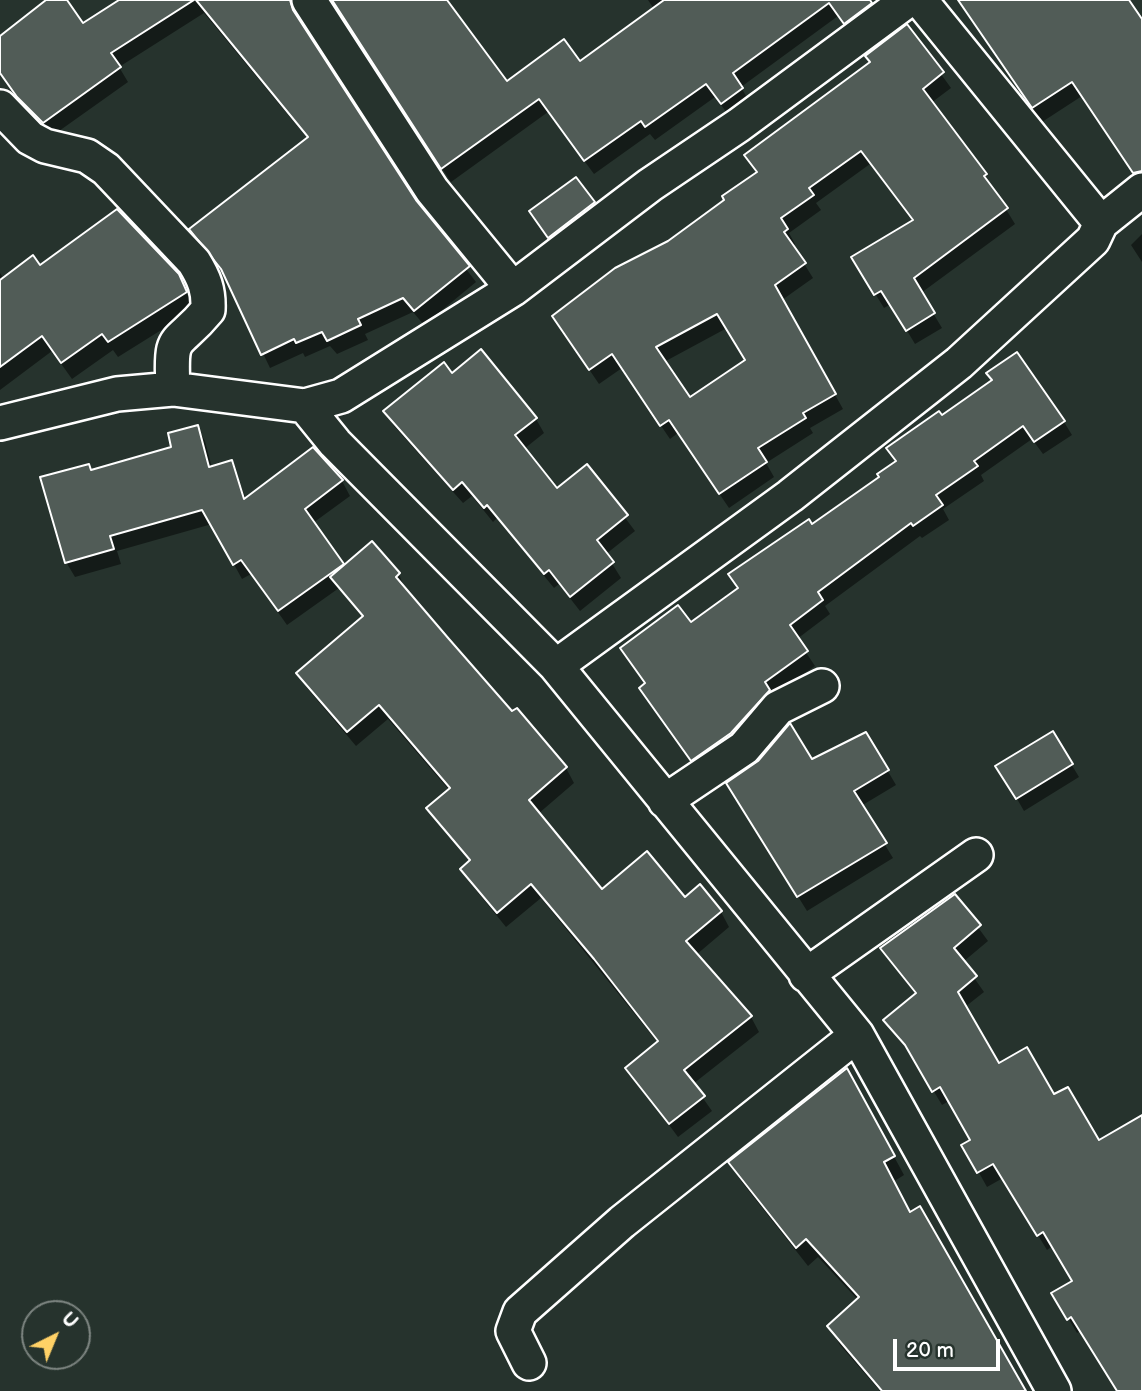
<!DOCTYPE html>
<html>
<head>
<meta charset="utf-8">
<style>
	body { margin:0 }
	#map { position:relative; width:1142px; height:1391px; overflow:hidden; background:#26332d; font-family:"Balsamiq Sans",sans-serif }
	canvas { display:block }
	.north { position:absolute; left:21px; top:1300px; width:70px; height:70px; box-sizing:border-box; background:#26332d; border:2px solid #7d8581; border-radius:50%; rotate:43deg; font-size:19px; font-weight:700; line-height:28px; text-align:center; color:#fff }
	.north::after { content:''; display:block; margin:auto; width:24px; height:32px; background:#ffd166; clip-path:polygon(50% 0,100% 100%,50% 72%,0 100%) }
	.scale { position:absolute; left:893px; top:1339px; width:107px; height:32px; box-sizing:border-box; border:4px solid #fff; border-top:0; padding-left:9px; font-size:21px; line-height:24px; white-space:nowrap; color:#fff; -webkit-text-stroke:5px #26332d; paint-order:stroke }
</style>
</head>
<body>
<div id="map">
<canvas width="1142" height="1391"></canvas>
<div class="north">U</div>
<div class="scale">20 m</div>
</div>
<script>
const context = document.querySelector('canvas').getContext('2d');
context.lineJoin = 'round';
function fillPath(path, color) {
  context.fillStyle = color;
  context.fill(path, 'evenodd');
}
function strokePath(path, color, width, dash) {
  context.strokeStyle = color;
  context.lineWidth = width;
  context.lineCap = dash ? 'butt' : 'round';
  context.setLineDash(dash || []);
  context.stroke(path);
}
fillPath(new Path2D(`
	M50 0H64L83 25 122 0H280L414 201 476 282 424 325 413 312 365 334 368 340 337 354 330 346 305 357 303 353 270 368 227 278 192 229 308 139 204 13 119 67 128 82 52 136 28 112 0 73V38Z
	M333 0H448L507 83 580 63 654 9 648 0H867L878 18 853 37 838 16 741 87 750 103 730 117 715 97 655 140 650 134 594 174 548 112 451 182Z
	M959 0H1127L1142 23V186L1082 96 1042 122Z
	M907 27 951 88 931 103 985 175 1015 224 921 293 942 328 915 344 891 304 884 308 853 258 913 222 870 164 816 203 821 210 789 233 795 244 793 246 813 278 782 300 843 409 810 428 813 433 766 463 774 477 729 508 678 433 670 439 622 368 599 384 563 331 758 173 747 155 871 63ZM727 328 747 360 690 400 664 362Z
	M575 179 603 219 558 253 531 212Z
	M1142 234V262L1131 245Z
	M40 267 177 275 195 309 118 357 113 350 72 379 52 351 0 390V273L4 279Z
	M452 375 536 419 544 433 524 449 557 490 587 467 635 531 606 554 621 578 580 611 559 584 554 588 497 518 493 522 472 496 463 503 394 426 385 412Z
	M942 417 1064 422 1072 435 1043 454 1032 439 981 475 984 481 943 509 949 520 922 538 920 536 825 606 830 614 797 639 815 666 772 696 700 773 649 702 641 689 646 685 622 648 691 625 739 590 812 526 881 478 897 463 889 449Z
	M197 427 205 441 212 468 232 463 246 499 313 449 342 481 350 496 313 523 344 567 399 574 405 590 512 714 517 710 566 768 574 783 538 814 601 891 685 899 699 887 721 912 729 927 696 955 751 1017 759 1032 693 1084 712 1111 678 1137 627 1068 659 1044 541 898 506 927 471 884 462 869 470 862 429 809 450 791 388 719 356 746 307 688 298 673 363 618 339 588 287 625 251 574 242 579 212 524 117 551 121 564 75 577 66 562 91 471 174 448Z
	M866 734 896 785 861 806 893 858 807 911 737 798 760 762H811Z
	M1053 734 1079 777 1024 811 998 766Z
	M955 896 988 941 963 962 984 992 965 1007 998 1066 1054 1097 1099 1142 1142 1117V1391H1120L1081 1331 1077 1333 1054 1294 1074 1281 1053 1246 1047 1250 1003 1178 987 1187 964 1146 972 1141 949 1101 942 1105 915 1060 885 1020 916 995 882 949Z
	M857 1088 904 1175 893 1182 910 1214 954 1271 957 1270 1024 1391H880L840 1345 829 1326 858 1300 818 1257 808 1266 741 1181 730 1163Z`), '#0007');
const building = new Path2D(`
	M46 0H67L83 23 119 0H194L111 53 121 67 43 123 17 97 0 73V36Z
	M196 0H290L293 10 416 200 470 266 414 311 403 298 358 319 361 325 327 341 322 332 296 343 294 339 261 355 221 269 189 229 308 137Z
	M332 0H447L507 81 564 39 580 61 664 0H870L872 3 844 24 829 3 733 73 743 88 721 104 706 84 645 127 641 121 584 161 539 99 441 169Z
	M958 0H1129L1142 19V171L1133 173 1072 82 1032 108Z
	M907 24 944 72 923 89 987 174 984 176 1008 208 914 278 935 313 906 331 881 291 874 295 851 257 913 220 861 151 809 188 814 195 781 218 788 229 784 232 806 263 775 285 836 394 803 413 806 418 758 448 767 462 719 494 669 420 660 426 612 354 589 370 552 316 615 268 668 241 724 200 722 196 757 172 744 155 870 62 865 56ZM717 314 745 360 690 397 656 347Z
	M576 177 595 202 548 238 529 211Z
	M117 209 179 274 187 292 108 342 102 334 61 363 42 336 0 367V280L33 255 40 265Z
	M481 349 537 418 515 435 557 488 587 464 628 515 597 540 614 562 570 597 549 570 544 574 487 505 484 508 462 482 453 490 383 411 444 362 452 373Z
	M1017 352 1065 421 1034 442 1023 426 974 461 978 466 936 495 943 505 913 526 911 523 818 592 823 600 790 625 808 651 765 682 770 690 731 733 691 761 639 688 645 683 620 648 678 605 691 622 738 588 728 574 809 519 812 524 879 477 877 474 896 461 886 448 939 411 942 415 992 380 986 373Z
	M198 425 209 467 232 460 244 499 313 447 343 480 305 509 344 564 278 611 241 560 233 565 202 510 110 536 114 549 65 563 40 477 89 464 91 470 171 447 168 433Z
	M372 541 400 573 396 577 449 639 512 711 517 708 567 767 529 800 602 889 647 851 685 897 700 884 722 911 686 941 752 1016 684 1070 705 1096 669 1124 625 1068 658 1041 594 959 531 884 497 913 460 869 470 860 426 808 450 788 379 705 347 732 296 673 363 616 330 577Z
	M790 723 812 759 866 732 889 770 854 791 887 843 797 897 726 783 758 761Z
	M1053 731 1073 764 1016 799 995 766Z
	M955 894 981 925 954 948 977 976 958 992 999 1063 1027 1047 1054 1094 1068 1087 1099 1140 1142 1115V1391H1117L1071 1317 1067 1320 1051 1293 1072 1281 1043 1232 1037 1236 993 1164 977 1173 961 1145 970 1140 940 1087 932 1092 905 1045 883 1020 916 993 880 948Z
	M847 1068 895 1156 884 1162 910 1212 920 1206 1026 1391H882L827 1326 859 1297 806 1239 796 1248 728 1162Z`);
fillPath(building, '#515c57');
strokePath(building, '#fff', 2);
const street = new Path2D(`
	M309 0 432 190 513 289
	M908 0 739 125 650 185 513 289 341 396 305 406 335 443 556 666 857 1035 1054 1391
	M920 0 1101 223
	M0 107 30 138 45 146 87 156 106 169 194 262C204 278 209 290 208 310 175 350 170 329 173 389
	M0 423 117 394 173 389 305 406
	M556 666 790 496 959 363 1093 240 1101 223 1142 190
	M665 801 744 748 778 708 822 686
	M806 975 976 855
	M529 1363 513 1331 520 1312 622 1222 857 1035`);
strokePath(street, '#fff', 38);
strokePath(street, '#26332d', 33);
</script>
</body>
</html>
